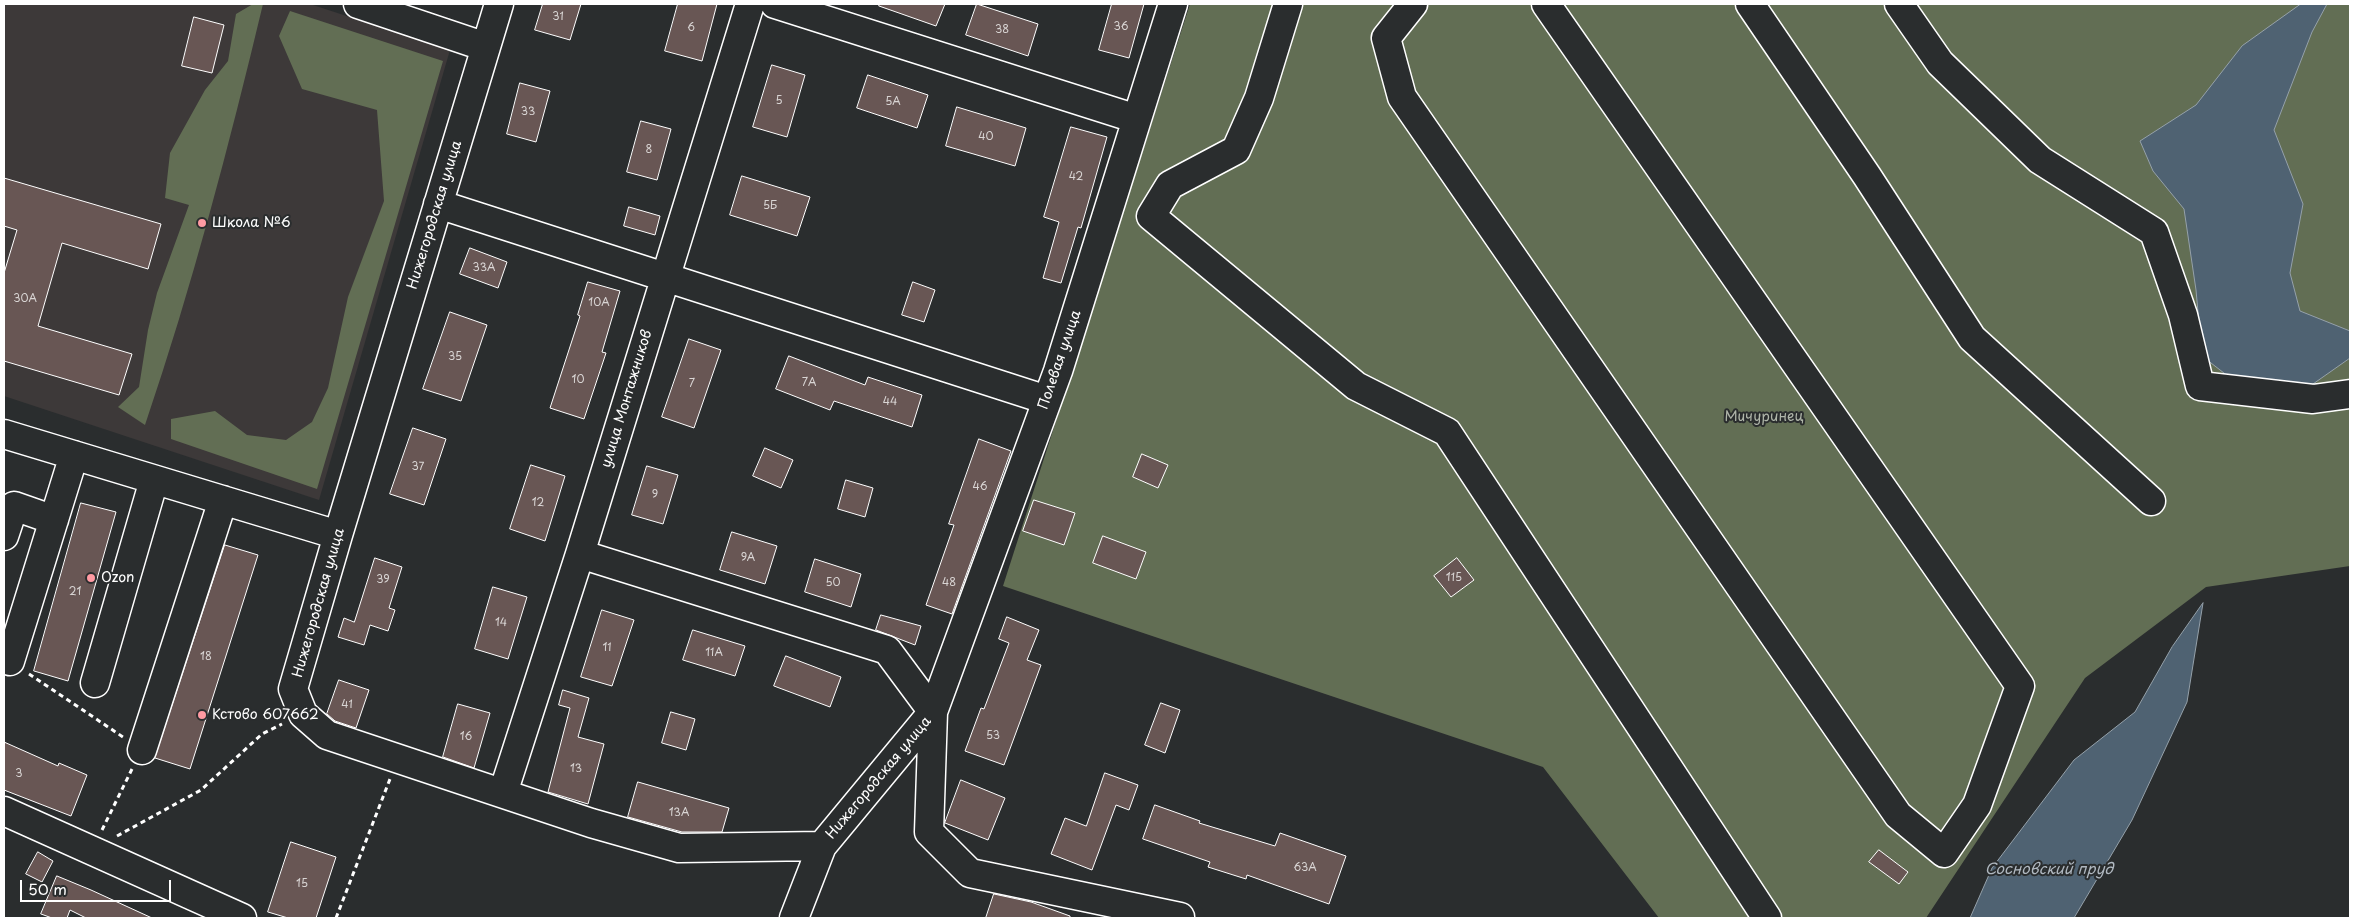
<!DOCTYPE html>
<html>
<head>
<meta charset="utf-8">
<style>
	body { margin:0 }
	#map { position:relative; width:2354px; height:922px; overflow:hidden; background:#2a2d2e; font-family:"Playpen Sans",sans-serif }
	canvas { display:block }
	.frame { position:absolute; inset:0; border:5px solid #fff; pointer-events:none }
	.scale { position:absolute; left:20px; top:880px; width:151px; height:22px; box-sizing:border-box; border:2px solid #fff; border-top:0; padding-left:6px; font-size:15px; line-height:18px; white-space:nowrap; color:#fff; -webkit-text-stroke:4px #2a2d2e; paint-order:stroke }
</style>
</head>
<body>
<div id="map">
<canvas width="2354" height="922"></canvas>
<div class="frame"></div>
<div class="scale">50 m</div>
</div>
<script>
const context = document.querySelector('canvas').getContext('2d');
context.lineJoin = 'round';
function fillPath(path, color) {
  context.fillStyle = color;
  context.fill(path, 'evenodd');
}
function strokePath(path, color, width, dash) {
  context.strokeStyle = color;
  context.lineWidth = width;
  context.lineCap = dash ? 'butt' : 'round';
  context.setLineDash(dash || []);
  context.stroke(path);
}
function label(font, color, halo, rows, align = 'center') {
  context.font = font + ' "Playpen Sans",sans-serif';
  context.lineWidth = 4;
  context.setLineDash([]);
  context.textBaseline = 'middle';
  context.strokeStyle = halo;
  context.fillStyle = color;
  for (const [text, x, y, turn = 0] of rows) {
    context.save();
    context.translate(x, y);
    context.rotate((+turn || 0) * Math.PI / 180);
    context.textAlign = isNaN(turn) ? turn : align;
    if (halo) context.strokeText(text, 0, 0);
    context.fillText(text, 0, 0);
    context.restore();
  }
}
fillPath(new Path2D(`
	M4 4H310L450 50 319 500 4 396Z`), '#3d3939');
fillPath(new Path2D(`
	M253 4H263C229 146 192 287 145 425L118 407 139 387 148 330 157 293 189 205 165 198 170 153 205 90 228 61 236 14Z
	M1190 4H2350V566L2206 587 2085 678 1926 918H1659L1543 767 1003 586Z
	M290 11 443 61 317 489 171 439V419L215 411 247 435 286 440 312 422 328 388 348 297 384 201 377 110 302 89 279 36Z`), '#626e54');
const water = new Path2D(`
	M2301 4H2327L2312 32 2274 130 2303 204 2290 273 2300 311 2350 331V358L2313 384 2242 387 2202 356 2196 290 2184 209 2153 171 2140 141 2196 105 2242 46Z
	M2203 603 2187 702 2132 820 2074 918H1970L1992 868 2074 760 2135 712 2172 647Z`);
fillPath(water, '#4f6272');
strokePath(water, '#95a1aa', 1);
const building = new Path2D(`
	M543 4H581L570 40 535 30Z
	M678 4H717L702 61 665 51Z
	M880 4H945L936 26 879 6Z
	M977 4 1038 24 1028 56 966 35Z
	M1112 4H1144L1129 58 1099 50Z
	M194 17 224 25 212 73 182 66Z
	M772 65 805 75 787 137 753 127Z
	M868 75 928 95 917 128 857 108Z
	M520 83 550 91 536 142 507 134Z
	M957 107 1026 128 1015 166 946 146Z
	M641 121 671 129 657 180 627 172Z
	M1071 127 1107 137 1081 228 1078 227 1061 283 1043 278 1059 222 1044 217Z
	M742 176 810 197 797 236 730 215Z
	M4 178 161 224 148 269 62 243 38 326 132 354 119 395 4 361V273L17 230 4 226Z
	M629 207 660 216 655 235 624 226Z
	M470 248 507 262 498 288 460 274Z
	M588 282 620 291 602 352 606 353 584 419 550 408 580 316 578 315Z
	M913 282 935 290 924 322 902 315Z
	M450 312 487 325 461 401 423 389Z
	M689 339 721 350 694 428 662 417Z
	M789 356 865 385 868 377 922 395 912 427 834 401 830 410 776 389Z
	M413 428 446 439 424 505 390 494Z
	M979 439 1011 451 952 614 926 605 954 525 949 524Z
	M765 448 793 460 781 488 753 476Z
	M1142 454 1168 465 1158 488 1133 477Z
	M531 465 565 476 545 541 510 529Z
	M647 466 678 475 663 524 632 515Z
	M846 480 873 488 865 517 838 509Z
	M1034 500 1075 513 1064 545 1023 531Z
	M81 503 116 512 68 681 34 671Z
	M732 532 777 546 765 584 720 570Z
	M1103 536 1146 552 1136 579 1093 563Z
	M225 545 258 555 190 769 155 758Z
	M375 558 402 567 389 608 395 610 388 631 370 625 364 645 338 637 344 618 354 622Z
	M1457 558 1474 580 1451 597 1434 576Z
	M815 559 861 574 851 607 805 592Z
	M493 587 527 597 508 659 475 649Z
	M602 610 634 620 612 686 581 677Z
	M881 615 921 626 915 645 876 630Z
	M1007 617 1039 630 1027 660 1041 665 1004 765 965 751 981 708 984 709 1009 643 999 639Z
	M693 630 745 646 735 676 683 660Z
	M786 656 841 677 830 707 774 686Z
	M339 680 369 690 356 728 335 721 327 714Z
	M563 690 589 698 578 737 604 744 588 804 548 792 570 708 559 705Z
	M1161 703 1180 710 1165 753 1145 745Z
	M458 704 490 713 474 768 443 757Z
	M671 712 695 719 686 750 662 743Z
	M4 742 58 766 59 763 87 775 71 816 4 790Z
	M1105 773 1138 785 1129 810 1116 805 1092 870 1051 854 1065 818 1086 826Z
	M961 780 1005 798 988 840 945 823Z
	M638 782 729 808 722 832H682L628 817Z
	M1155 805 1200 821 1199 823 1275 846 1280 833 1346 856 1329 904 1247 875 1246 879 1208 867 1210 862 1143 839Z
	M291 842 336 857 316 918H288L268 912Z
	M1879 850 1908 872 1899 884 1869 862Z
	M38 852 53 861 42 882 26 874Z
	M57 876 91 890 152 918H86L70 910 67 918H52L41 914Z
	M994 894 1031 902 1070 916V918H986Z`);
fillPath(building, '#685654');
strokePath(building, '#fff', 1);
const minor = new Path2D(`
	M358 4 486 47
	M499 4 338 535 293 689 303 714 327 735 591 823 679 848 822 846 933 712
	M775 4 1137 119
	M1173 4 1058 371 933 712 929 832 970 873 1180 917
	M1288 4 1259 98 1236 150 1170 185 1151 216 1356 386 1447 432 1767 918
	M1413 4 1386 38 1402 97 1898 815 1944 853 1977 805 2020 686 1546 4
	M1750 4 1867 176 1972 338 2151 501
	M1899 4 1940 63 2040 160 2154 232 2183 315 2200 386 2313 399 2350 394
	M438 204 1047 400
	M4 434 338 535
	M4 536 14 506 54 520
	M580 554 887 650 933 712
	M4 659 10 661 74 455
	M95 683 154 480
	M142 750 223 500
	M503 793 580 554 750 4
	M4 811 242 918
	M794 918 822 846`);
strokePath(minor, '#fff', 31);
strokePath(new Path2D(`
	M29 674 123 737
	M102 830 132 769
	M117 836 201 790 262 734 282 724
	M336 918 390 779`), '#fff', 3, [5, 4]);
strokePath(minor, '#2a2d2e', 28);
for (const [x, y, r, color] of [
	[202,223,5,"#ff9aa2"],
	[91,578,5,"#ff9aa2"],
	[202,715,5,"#ff9aa2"]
]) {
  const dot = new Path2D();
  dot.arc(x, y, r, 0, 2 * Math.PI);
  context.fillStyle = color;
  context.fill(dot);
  strokePath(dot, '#2a2d2e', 2);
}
label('11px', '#d9d5d4', null, [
	["31",558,17],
	["36",1121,27],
	["6",691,28],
	["38",1002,30],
	["5",779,101],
	["5А",893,102],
	["33",528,112],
	["40",986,137],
	["8",649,150],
	["42",1076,177],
	["5Б",770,206],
	["33А",484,268],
	["30А",25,299],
	["10А",599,303],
	["35",455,357],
	["10",578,380],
	["7А",809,383],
	["7",692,384],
	["44",890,402],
	["37",418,467],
	["46",980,487],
	["9",655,495],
	["12",538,503],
	["9А",748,558],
	["115",1454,578],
	["39",383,580],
	["50",833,583],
	["48",949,583],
	["21",75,592],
	["14",501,623],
	["11",607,648],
	["11А",714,653],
	["18",206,657],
	["41",347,705],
	["53",993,736],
	["16",466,737],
	["13",576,769],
	["3",19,774],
	["13А",679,813],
	["63А",1305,868],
	["15",302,884]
]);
label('14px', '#fff', '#2a2d2e', [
	["Нижегородская улица",435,215,-73],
	["Полевая улица",1060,360,-71],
	["улица Монтажников",627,399,-73],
	["Нижегородская улица",319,603,-74],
	["Нижегородская улица",879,778,-50]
]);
label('14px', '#fff', '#2a2d2e', [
	["Школа №6",212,223],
	["Ozon",101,578],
	["Кстово 607662",212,715]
], 'left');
label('14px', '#b0b6aa', '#2a2d2e', [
	["Мичуринец",1764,417]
]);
label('italic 15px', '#b0b8c0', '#2a2d2e', [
	["Сосновский пруд",2049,870]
]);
</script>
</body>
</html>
